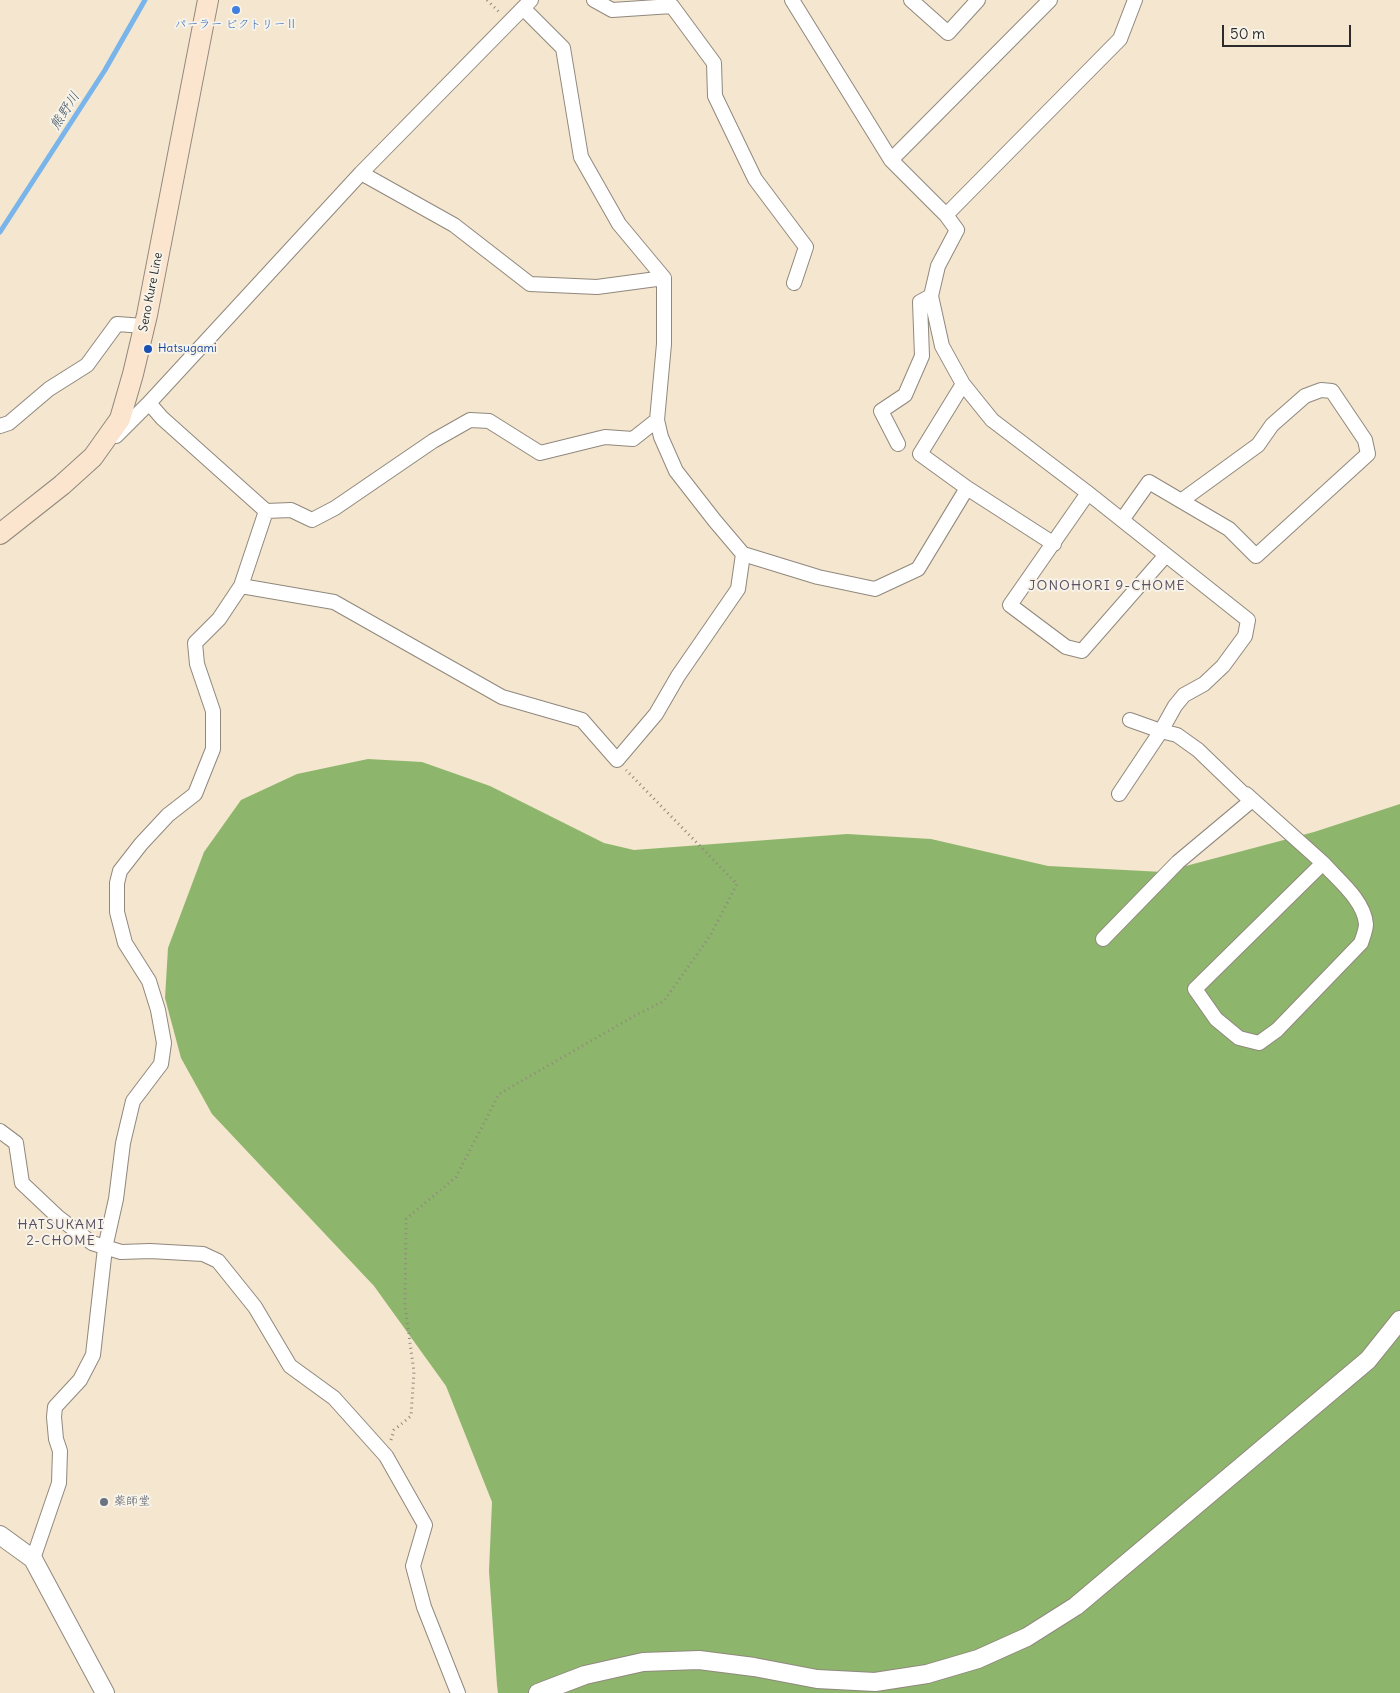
<!DOCTYPE html>
<html>
<head>
<meta charset="utf-8">
<style>
	body { margin:0 }
	#map { position:relative; width:1400px; height:1693px; overflow:hidden; background:#f4e6cf; font-family:Delius,sans-serif }
	canvas { display:block }
	.scale { position:absolute; left:1222px; top:25px; width:129px; height:22px; box-sizing:border-box; border:2px solid #2b2b2b; border-top:0; padding-left:6px; font-size:15px; line-height:18px; white-space:nowrap; color:#2b2b2b; -webkit-text-stroke:4px #f7f3e8; paint-order:stroke }
</style>
</head>
<body>
<div id="map">
<canvas width="1400" height="1693"></canvas>
<div class="scale">50 m</div>
</div>
<script>
const context = document.querySelector('canvas').getContext('2d');
context.lineJoin = 'round';
function fillPath(path, color) {
  context.fillStyle = color;
  context.fill(path, 'evenodd');
}
function strokePath(path, color, width, dash) {
  context.strokeStyle = color;
  context.lineWidth = width;
  context.lineCap = dash ? 'butt' : 'round';
  context.setLineDash(dash || []);
  context.stroke(path);
}
function label(font, color, halo, rows, align = 'center') {
  context.font = font + ' Delius,"Klee One",sans-serif';
  context.lineWidth = 4;
  context.setLineDash([]);
  context.textBaseline = 'middle';
  context.strokeStyle = halo;
  context.fillStyle = color;
  for (const [text, x, y, turn = 0] of rows) {
    context.save();
    context.translate(x, y);
    context.rotate((+turn || 0) * Math.PI / 180);
    context.textAlign = isNaN(turn) ? turn : align;
    if (halo) context.strokeText(text, 0, 0);
    context.fillText(text, 0, 0);
    context.restore();
  }
}
fillPath(new Path2D(`
	M368 759 422 762 490 786 604 843 634 850 847 834 931 839 1048 866 1163 872 1314 832 1400 804V1693H498L497 1685 489 1571 492 1502 446 1386 374 1286 212 1114 181 1058 165 998 168 948 204 852 241 800 297 774Z`), '#8db66c');
strokePath(new Path2D(`
	M0 232 105 70 145 0`), '#79b4ea', 5);
const minor = new Path2D(`
	M594 0 612 10 672 6 714 63 715 96 755 179 806 247 794 283
	M792 0 891 160 946 215 957 230 938 266 931 296 942 346 963 384 992 420 1088 493 1248 620 1245 636 1223 666 1204 684 1184 695 1175 706 1161 731 1119 794
	M911 0 948 33 978 0
	M523 8 563 48 581 157 619 224 664 278V344L657 420 661 437 676 471 715 521 743 554 818 577 875 589 918 569 967 488
	M891 160 1050 0
	M361 173 454 225 530 284 597 287 664 278
	M946 215 1120 39 1135 0
	M963 384 920 454 967 488 1054 544
	M0 426 9 423 49 389 87 365 117 324 144 326
	M116 436 149 403 361 173 531 0
	M898 444 881 411 905 395 922 356 920 302 931 296
	M1088 493 1010 605 1066 647 1082 651 1166 555
	M266 511 291 510 312 520 335 508 433 441 470 420 489 421 540 453 605 437 633 439 657 420
	M1122 520 1149 482 1229 529 1256 556 1368 454 1365 440 1332 391 1321 390 1305 396 1272 425 1258 445 1181 501
	M241 586 334 602 502 697 582 720 617 760 656 714 678 676 738 589 743 554
	M1130 720 1161 731 1177 735 1198 750 1251 801
	M1246 794 1323 863
	M1323 863C1338 880 1364 900 1366 924 1366 930 1363 937 1361 943L1277 1030 1259 1043 1239 1038 1216 1019 1195 989Z
	M1103 939 1178 862 1251 801
	M0 1131 16 1143 22 1183 58 1217 92 1243 121 1252 150 1251 203 1254 218 1261 255 1307 290 1366 334 1398 386 1456 425 1525 413 1566 424 1607 458 1693
	M33 1559 59 1483 60 1451 56 1439 54 1417 55 1407 80 1380 93 1355 105 1248 116 1199 123 1143 133 1101 161 1064 164 1043 158 1010 149 981 125 943 117 912V883L120 871 141 844 168 815 195 794 213 749V711L197 664 195 643 219 619 241 586 266 511 162 418 149 403`);
const tertiary = new Path2D(`
	M0 1535 33 1559 105 1693
	M538 1693 585 1675 643 1662 699 1660 754 1667 817 1679 875 1682 927 1674 978 1659 1027 1637 1076 1606 1368 1360 1400 1320`);
const secondary = new Path2D(`
	M0 534 62 485 93 457 120 419 133 374 147 315 208 0`);
strokePath(minor, '#90887d', 16);
strokePath(tertiary, '#90887d', 20);
strokePath(secondary, '#90887d', 22);
strokePath(new Path2D(`
	M487 0 499 12
	M391 1440 394 1430 411 1416 414 1372 405 1306 406 1219 456 1177 499 1094 634 1016 664 1001 710 936 737 884 626 770`), '#90887d', 3, [1, 4]);
strokePath(minor, '#fff', 14);
strokePath(tertiary, '#fff', 18);
strokePath(secondary, '#fbe5cf', 20);
for (const [x, y, r, color] of [
	[236,10,5,"#3f7fe0"],
	[148,349,5,"#1a4fb4"],
	[104,1502,5,"#6b7280"]
]) {
  const dot = new Path2D();
  dot.arc(x, y, r, 0, 2 * Math.PI);
  context.fillStyle = color;
  context.fill(dot);
  strokePath(dot, '#f7f3e8', 2);
}
label('12px', '#366cbe', '#f7f3e8', [
	["パーラー ビクトリーⅡ",236,25]
]);
label('12px', '#2b2b2b', '#f7f3e8', [
	["Seno Kure Line",151,292,-79]
]);
label('12px', '#164399', '#f7f3e8', [
	["Hatsugami",158,349]
], 'left');
label('12px', '#5b616d', '#f7f3e8', [
	["薬師堂",114,1502]
], 'left');
label('italic 14px', '#425464', '#f7f3e8', [
	["熊野川",65,111,-57]
]);
context.letterSpacing = '1px';
label('14px', '#5c5164', '#f7f3e8', [
	["JONOHORI 9-CHOME",1107,586],
	["HATSUKAMI",61,1225],
	["2-CHOME",61,1241]
]);
context.letterSpacing = '0px';
</script>
</body>
</html>
